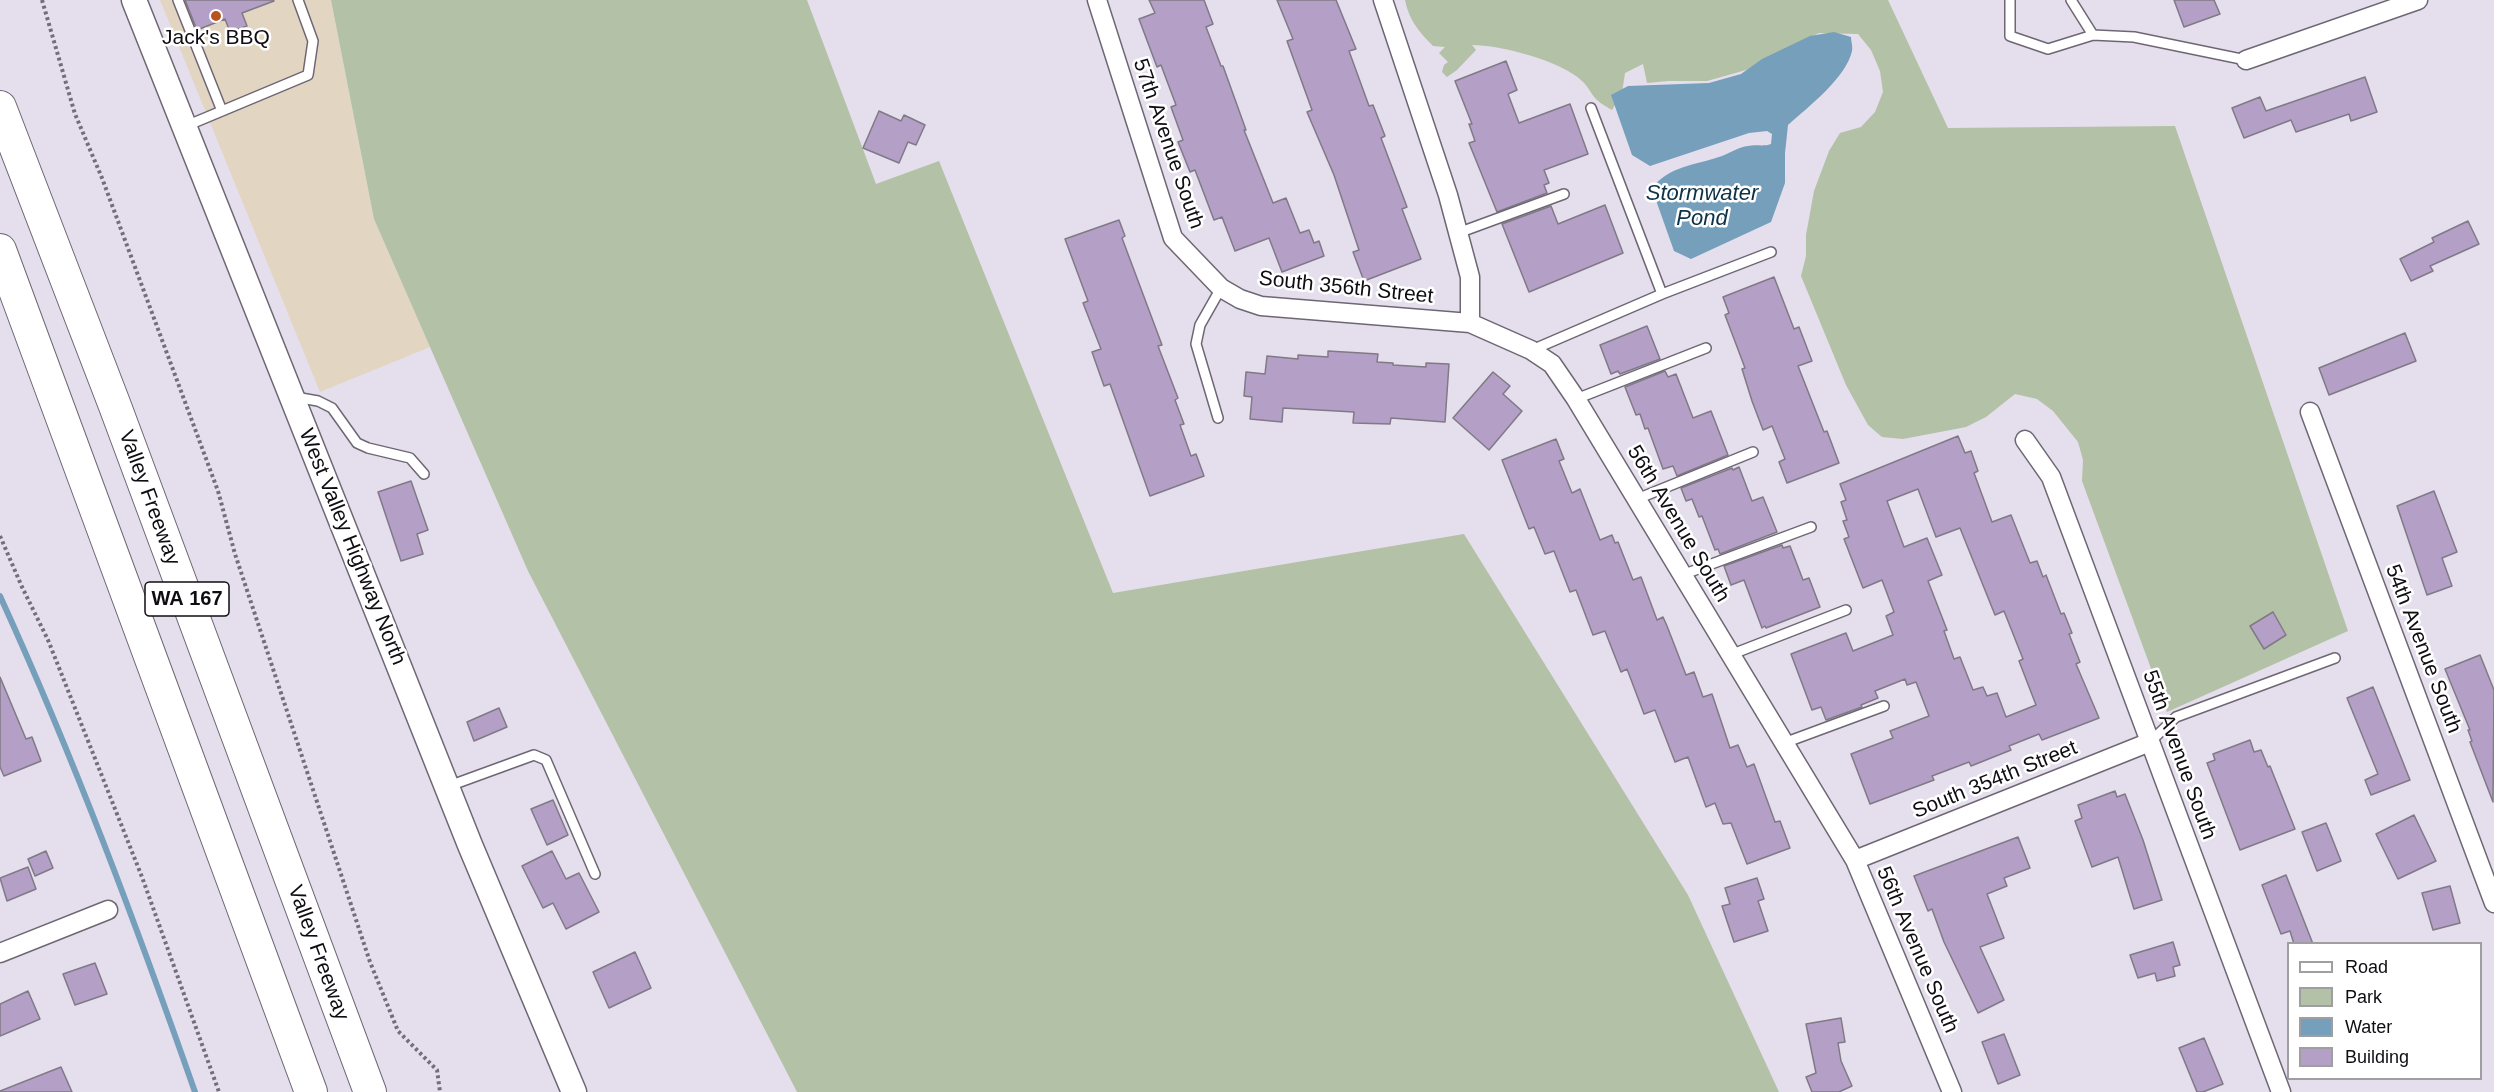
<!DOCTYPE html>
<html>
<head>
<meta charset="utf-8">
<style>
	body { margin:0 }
	#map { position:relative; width:2494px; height:1092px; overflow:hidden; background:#e5deec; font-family:Helvetica,sans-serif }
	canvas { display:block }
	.legend { position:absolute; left:2287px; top:942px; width:195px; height:138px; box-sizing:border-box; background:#fff; border:2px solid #9f9ea0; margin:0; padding:8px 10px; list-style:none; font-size:18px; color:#0f0d12 }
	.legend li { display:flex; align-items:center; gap:12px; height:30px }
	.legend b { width:30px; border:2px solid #9f9ea0 }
</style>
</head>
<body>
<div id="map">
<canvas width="2494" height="1092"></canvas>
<ul class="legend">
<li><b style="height:8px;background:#fff"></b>Road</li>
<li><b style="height:16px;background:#b3c1a7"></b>Park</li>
<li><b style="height:16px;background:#759fba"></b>Water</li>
<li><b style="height:16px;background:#b49fc7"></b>Building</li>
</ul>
</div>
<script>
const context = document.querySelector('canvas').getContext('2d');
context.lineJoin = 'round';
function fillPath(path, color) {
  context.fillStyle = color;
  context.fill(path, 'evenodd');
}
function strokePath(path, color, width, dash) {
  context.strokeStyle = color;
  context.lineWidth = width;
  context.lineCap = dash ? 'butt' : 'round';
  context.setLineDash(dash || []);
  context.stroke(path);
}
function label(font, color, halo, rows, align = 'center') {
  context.font = font + ' Helvetica,sans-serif';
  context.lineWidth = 5;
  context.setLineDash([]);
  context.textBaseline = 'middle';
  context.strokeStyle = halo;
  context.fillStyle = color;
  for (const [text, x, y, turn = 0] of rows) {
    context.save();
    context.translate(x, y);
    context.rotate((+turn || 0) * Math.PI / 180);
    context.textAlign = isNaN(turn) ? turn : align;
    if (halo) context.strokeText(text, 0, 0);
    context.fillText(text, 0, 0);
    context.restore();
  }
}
fillPath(new Path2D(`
	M160 0H331L374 219 430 347 320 392Z`), '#e2d6c2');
fillPath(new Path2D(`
	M331 0H807L876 184 939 161 1113 593 1464 534 1688 895 1779 1092H797L528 571 374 219Z
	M1405 0H1888L1948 128 2175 126 2348 631 2167 712 2082 481 2083 460 2078 442 2053 411 2037 399 2015 394 1986 417 1966 427 1903 439 1882 437 1868 425 1846 385 1801 276 1806 256V235L1814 191 1829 151 1840 133 1861 127 1875 112 1883 92 1880 71 1871 50 1858 34 1819 33 1746 70 1707 81H1668L1647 83 1643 64 1625 73 1622 93 1612 110C1607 107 1601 104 1596 99 1591 94 1588 86 1582 81 1562 61 1500 45 1472 45L1476 50 1457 70 1447 77 1442 72 1444 65 1448 62 1439 53 1445 47 1433 46C1419 32 1409 20 1405 0Z`), '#b3c1a7');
fillPath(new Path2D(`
	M1834 32 1851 37C1851 41 1853 47 1852 51 1846 78 1808 107 1788 125L1785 153V183L1771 222 1691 259 1674 251 1652 189C1667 166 1697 165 1722 156 1730 153 1739 147 1748 146 1756 144 1763 147 1771 144L1772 134 1767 131 1749 133 1650 166 1632 155 1611 95 1628 86 1709 83 1741 74 1762 59 1810 36Z`), '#759fba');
strokePath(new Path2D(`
	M0 596C74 758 136 924 195 1092`), '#759fba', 6);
const building = new Path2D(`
	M185 0H273L274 1 242 13 247 26 230 32 225 19 197 30Z
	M1149 0H1204L1213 24 1206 27 1221 66H1223L1246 130H1244L1273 203 1286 198 1300 233 1309 230 1314 243 1319 241 1324 256 1282 272 1269 238 1235 251 1222 217 1214 220 1195 170 1190 172 1178 142 1183 140 1171 107 1176 105 1161 65 1157 67 1139 19 1155 13Z
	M1277 0H1336L1356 49 1349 51 1369 106 1373 105 1385 136 1381 138 1407 207 1402 209 1421 259 1364 281 1353 252 1359 250 1334 175 1307 112 1312 110 1287 41 1293 39Z
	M2174 0H2214L2220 14 2184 27Z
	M1506 61 1517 90 1508 94 1519 123 1570 104 1588 154 1544 170 1549 183 1544 185 1547 193 1497 212 1469 143 1475 141 1469 124H1472L1455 81Z
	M2365 77 2377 112 2351 121 2349 114 2296 132 2291 120 2244 138 2232 108 2260 97 2266 111Z
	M879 111 901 121 904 115 925 125 916 145 908 142 899 163 863 148Z
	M1605 205 1623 253 1529 292 1502 224 1551 206 1558 224Z
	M1119 220 1125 236 1122 238 1162 345 1158 346 1178 398 1175 400 1184 424 1180 425 1191 456 1196 454 1204 476 1150 496 1110 384 1104 386 1092 352 1101 349 1083 303 1088 301 1065 239Z
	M2468 221 2479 244 2430 266 2433 271 2411 281 2400 259 2434 242 2432 238Z
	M1774 277 1794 329 1799 327 1812 361 1798 366 1824 432 1827 431 1839 463 1787 483 1779 462 1785 459 1772 426 1763 430 1752 401 1742 369 1745 368 1725 315 1729 313 1723 297Z
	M1647 326 1660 359 1620 374 1618 371 1611 374 1600 345Z
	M2405 333 2416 361 2329 395 2319 368Z
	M1328 351 1378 354 1377 362 1393 363V365L1426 367V363L1449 364 1445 422 1391 418 1390 424 1353 423 1354 412 1283 408 1282 422 1250 419 1252 397 1244 396 1246 372 1265 374 1267 356 1298 359V355L1328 357Z
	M1665 371 1668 377 1676 374 1693 418 1711 411 1728 455 1677 476 1673 466 1663 469 1648 428 1645 429 1640 414 1636 415 1625 387Z
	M1493 372 1510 386 1503 394 1522 411 1489 450 1453 418Z
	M1958 436 1965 453 1971 451 1978 471 1974 473 1992 522 2011 515 2030 563 2037 561 2043 577 2046 575 2061 614 2064 613 2072 633 2069 634 2080 662 2076 664 2099 718 2042 740 2039 734 2009 746 2011 750 1971 766 1969 762 1932 776 1934 780 1870 804 1851 754 1893 738 1890 731 1929 716 1916 682 1907 685 1905 679 1875 691 1878 698 1861 705 1862 707 1826 720 1821 707 1812 710 1791 654 1846 633 1853 651 1893 635 1886 616 1894 612 1882 580 1863 588 1844 539 1849 537 1843 521 1847 520 1841 502 1846 500 1840 484ZM1918 489 1936 537 1960 528 1995 615 2004 611 2023 659 2019 661 2036 705 2006 717 1997 693 1987 696 1983 687 1973 690 1960 657 1954 659 1944 631 1947 630 1928 581 1942 575 1927 538 1904 547 1887 501Z
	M1556 439 1564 459 1559 461 1572 493 1580 489 1600 540 1612 535 1615 543 1618 542 1633 580 1641 577 1657 620 1663 617 1667 626 1686 675 1694 672 1703 697 1712 694 1730 748 1738 745 1747 767 1754 764 1775 822 1780 821 1790 848 1747 864 1731 823 1723 824 1715 803 1706 807 1688 757 1675 762 1655 710 1644 714 1627 669 1621 672 1605 631 1593 635 1576 590 1570 592 1554 551 1545 554 1534 527 1529 529 1502 460Z
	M1739 467 1752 501 1763 497 1777 532 1720 554 1718 549 1715 550 1702 516 1699 517 1692 499 1686 501 1681 488 1732 468 1733 470Z
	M411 481 428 530 417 534 423 554 401 561 378 492Z
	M2434 491 2457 552 2442 558 2452 586 2427 595 2397 506Z
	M1782 545 1783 548 1790 546 1803 580 1809 578 1820 607 1766 628 1765 626 1762 628 1744 580 1731 585 1724 566Z
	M2273 612 2286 635 2264 649 2250 626Z
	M2480 655 2494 690 2493 802 2470 742 2472 741 2468 730H2470L2445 669Z
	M0 677 26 739 32 737 41 761 4 776 0 767Z
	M2373 687 2410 780 2371 795 2365 780 2378 774 2347 698Z
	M499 708 507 727 474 741 467 722Z
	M2250 740 2254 752 2261 750 2268 767 2270 766 2295 829 2240 850 2207 763 2215 760 2213 754Z
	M2115 791 2117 797 2125 794 2143 840 2162 900 2134 909 2118 857 2092 867 2075 821 2082 818 2078 805Z
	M553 800 568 835 547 845 531 809Z
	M2414 815 2436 861 2398 879 2376 834Z
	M2326 823 2341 861 2317 871 2302 832Z
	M2018 837 2030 868 2004 878 2007 886 1987 894 2004 938 1980 947 2004 1000 1978 1013 1944 942 1932 909 1928 911 1914 876Z
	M46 851 53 868 35 876 28 859Z
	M552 851 566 879 579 873 599 912 566 929 553 903 543 908 522 866Z
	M28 867 36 889 7 901 0 878Z
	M2286 875 2313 944H2294L2290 931 2281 934 2262 885Z
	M1757 878 1764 899 1758 901 1768 931 1734 942 1722 906 1730 904 1725 888Z
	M2450 886 2460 923 2433 930 2422 893Z
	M2173 942 2180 965 2173 967 2175 976 2157 981 2155 973 2138 978 2130 955Z
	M635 952 651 988 609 1008 593 972Z
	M95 963 107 994 75 1005 63 974Z
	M28 991 40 1019 0 1036V1004Z
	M1841 1018 1845 1042 1838 1043 1841 1061 1852 1086 1839 1092H1812L1806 1077 1816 1073 1806 1024Z
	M2004 1034 2020 1075 1998 1084 1982 1042Z
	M2204 1038 2223 1084 2203 1092H2197L2179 1048Z
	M61 1067 72 1092H0V1091Z`);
fillPath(building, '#b49fc7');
strokePath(building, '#807986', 1.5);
const lane = new Path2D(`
	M178 0 222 111
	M2010 0V36L2048 49 2093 35 2134 37 2246 60
	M2071 0 2093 35
	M1591 108 1662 294
	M186 126 308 75 313 41 298 0
	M1458 233 1564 194
	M1532 350 1662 294 1771 252
	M295 397 318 401 332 408 357 443 368 448 410 458 424 474
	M1576 399 1706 348
	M1218 418 1196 344 1200 325 1221 288
	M1637 499 1753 452
	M1682 575 1811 527
	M1730 655 1846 610
	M2150 742 2176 717 2335 658
	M1784 743 1884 706
	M449 786 534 755 546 760 595 874`);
const street = new Path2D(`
	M1097 0 1173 238 1221 288 1240 299 1261 306 1470 323 1531 350 1552 364 1576 399 1855 860 1952 1092
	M1383 0 1448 195 1470 277V323
	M2246 60 2418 0
	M2310 412 2494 903
	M2025 440 2051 477 2281 1092
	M1855 860 2150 742
	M0 953 108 910`);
const secondary = new Path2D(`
	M134 0 470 845 574 1092`);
const highway = new Path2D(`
	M0 107 115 406 370 1092
	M0 250 311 1092`);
strokePath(lane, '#6e6773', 12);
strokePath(street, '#6e6773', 21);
strokePath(secondary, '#6e6773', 27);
strokePath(highway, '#6e6773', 34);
strokePath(new Path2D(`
	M42 0 75 114 102 178 218 491 235 554 370 962 398 1031 437 1070 440 1092
	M0 536 22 587 48 640 142 877 219 1092`), '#736e78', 4, [3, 3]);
strokePath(lane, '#fff', 9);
strokePath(street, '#fff', 18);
strokePath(secondary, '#fff', 24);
strokePath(highway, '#fff', 32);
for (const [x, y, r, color] of [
	[216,16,6,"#b8551c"]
]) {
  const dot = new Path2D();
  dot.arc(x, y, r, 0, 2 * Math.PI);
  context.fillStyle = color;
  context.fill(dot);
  strokePath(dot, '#fff', 2);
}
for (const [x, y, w] of [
	[187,599,84]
]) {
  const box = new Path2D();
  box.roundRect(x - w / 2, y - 17, w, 34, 4.5);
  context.fillStyle = '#fff';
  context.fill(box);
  strokePath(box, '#0f0d12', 1.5);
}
label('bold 20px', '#0f0d12', null, [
	["WA 167",187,599]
]);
label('21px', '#0f0d12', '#fff', [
	["Jack's BBQ",216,38]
]);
label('21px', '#0f0d12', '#fff', [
	["57th Avenue South",1168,144,71],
	["South 356th Street",1346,288,6],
	["Valley Freeway",149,498,70],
	["56th Avenue South",1678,524,59],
	["West Valley Highway North",352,547,68],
	["54th Avenue South",2423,649,69],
	["55th Avenue South",2179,755,70],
	["South 354th Street",1995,780,-22],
	["56th Avenue South",1917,950,67],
	["Valley Freeway",318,953,70]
]);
label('italic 22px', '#0d3146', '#fff', [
	["Stormwater",1702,194],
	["Pond",1702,219]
]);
</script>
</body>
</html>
